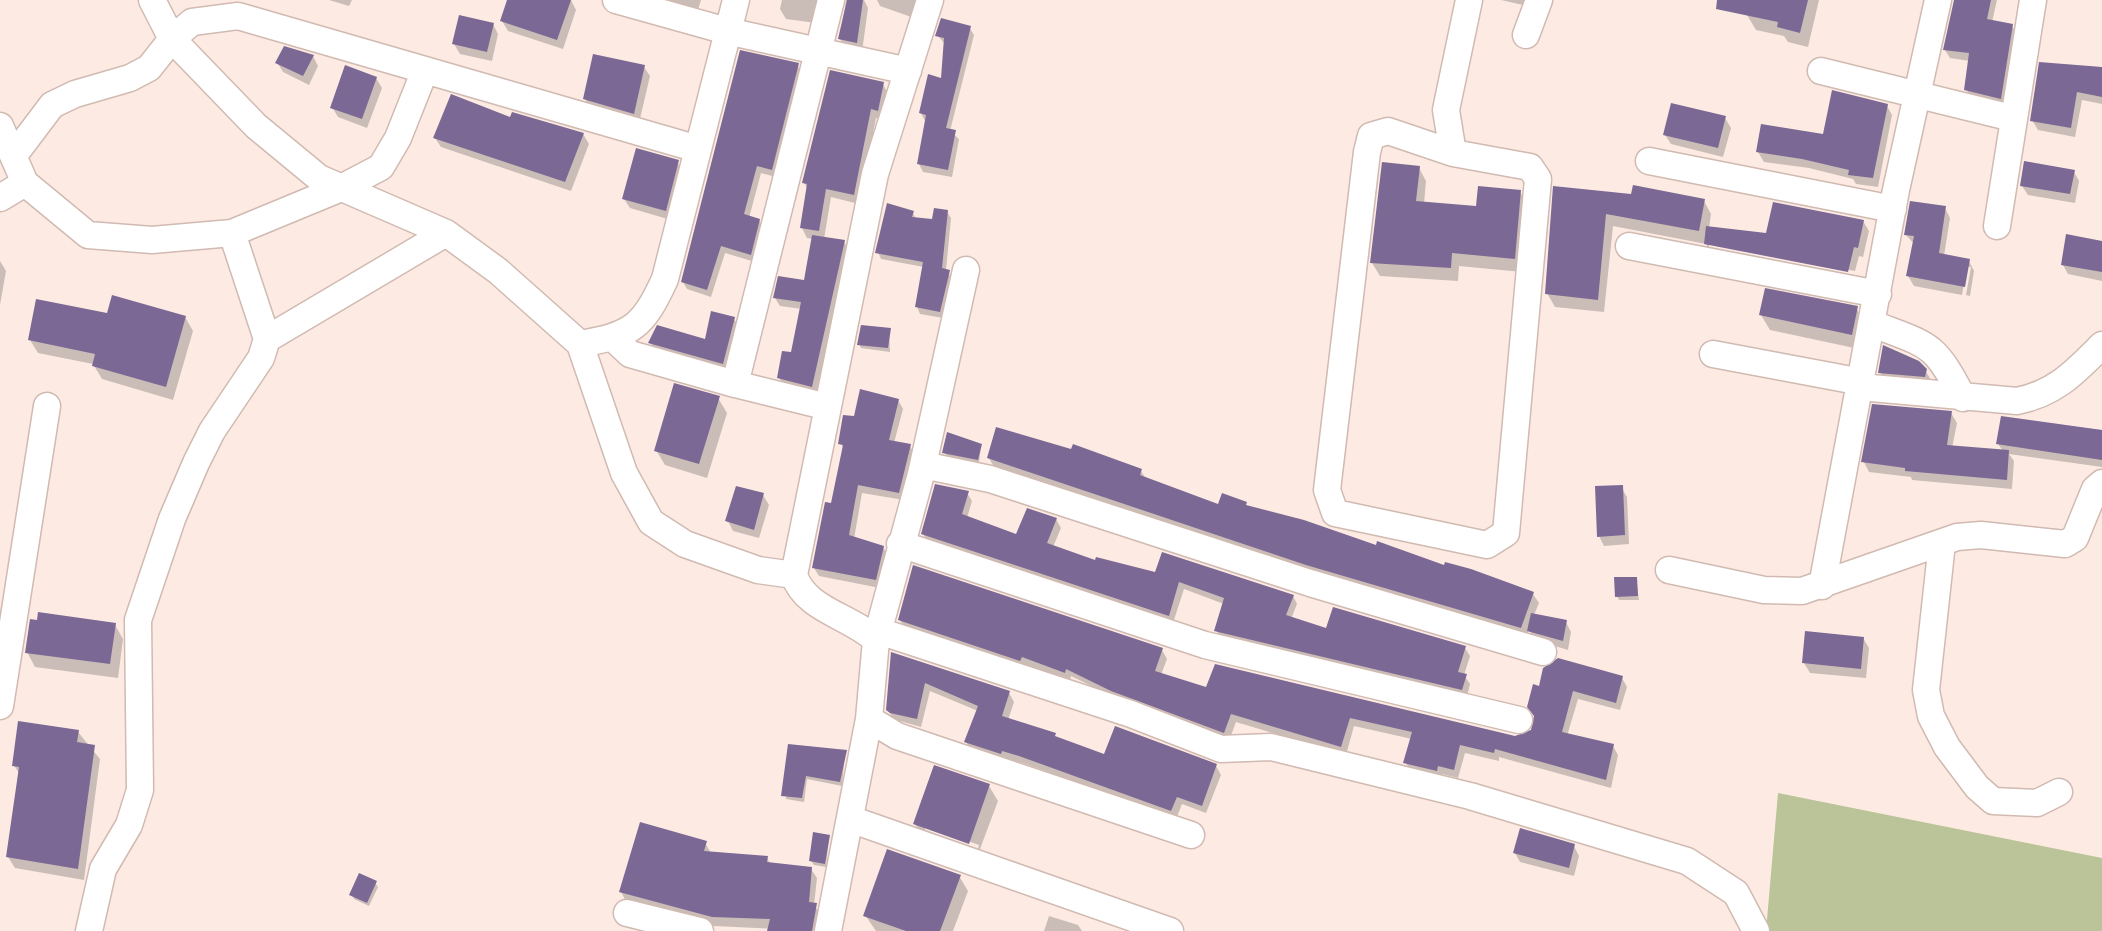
<!DOCTYPE html>
<html>
<head>
<meta charset="utf-8">
<style>
	body { margin:0 }
	canvas { display:block; background:#fdebe3 }
</style>
</head>
<body>
<canvas width="2102" height="931"></canvas>
<script>
const context = document.querySelector('canvas').getContext('2d');
context.lineJoin = 'round';
function fillPath(path, color) {
  context.fillStyle = color;
  context.fill(path, 'evenodd');
}
function strokePath(path, color, width, dash) {
  context.strokeStyle = color;
  context.lineWidth = width;
  context.lineCap = dash ? 'butt' : 'round';
  context.setLineDash(dash || []);
  context.stroke(path);
}
fillPath(new Path2D(`
	M1778 793 2102 858V931H1766Z`), '#bbc498');
fillPath(new Path2D(`
	M329 0H352L349 6Z
	M509 0H571L576 10 563 49 508 31 502 21Z
	M665 0H701L697 13 668 5Z
	M782 0H822L816 23 786 19 780 9Z
	M846 0H864L868 8 862 52 845 48 840 39Z
	M877 0H919L914 18 880 6Z
	M1501 0H1541L1532 7Z
	M1751 0H1819L1808 47 1788 42 1784 36 1756 30 1747 15Z
	M1955 0H1997L1992 22 2012 26 2017 34 2005 106 1971 98 1966 89 1970 61 1950 58 1945 50Z
	M493 24 498 34 492 61 460 54 454 44Z
	M969 27 974 35 950 131 959 139 952 177 923 172 919 164 925 121 921 113 943 80 945 44 938 36Z
	M313 56 318 66 309 85 283 72 277 62Z
	M797 65 802 73 776 177 761 173 749 218 759 220 763 228 755 262 725 253 711 297 687 289 683 282Z
	M644 67 650 76 639 123 590 108 585 99Z
	M2102 69V104L2082 100 2075 137 2038 130 2032 120Z
	M376 78 382 88 367 128 338 117 332 107Z
	M883 84 888 94 883 119 876 118 859 204 831 197 824 239 844 242 849 250 816 393 784 385 779 378 792 355 802 309 780 306 775 298 806 282 813 239 807 238 802 228 808 190 804 182Z
	M1887 106 1892 115 1878 187 1856 184 1853 179 1809 168 1764 162 1758 152 1824 136Z
	M1725 118 1731 128 1723 157 1671 144 1665 135Z
	M511 120 583 134 589 144 571 191 441 147 435 138Z
	M677 162 683 171 671 220 630 208 624 199Z
	M1419 168 1426 181 1424 204 1478 208 1520 192 1528 205 1522 272 1459 266 1458 281 1380 276 1372 263Z
	M2074 172 2079 181 2075 203 2028 195 2022 186Z
	M1555 188 1704 201 1711 214 1709 228 1767 236 1863 221 1869 231 1863 257 1859 256 1855 271 1709 243V247L1854 275 1853 281 1711 253 1706 244 1613 226 1604 312 1555 307 1547 293Z
	M1945 208 1950 218 1944 256 1969 261 1974 271 1970 296 1966 295 1971 267H1967L1962 295 1914 286 1908 276 1915 245 1906 235Z
	M912 212 917 220 933 221 947 212 951 218 946 270 952 278 943 318 920 314 917 307 924 267 881 259 878 252Z
	M2102 243V281L2068 274 2063 265Z
	M0 261 6 271 0 305Z
	M1856 308 1865 323 1859 349 1770 330 1761 315Z
	M108 316 185 317 193 331 173 400 102 379 93 364 38 353 30 340Z
	M734 319 740 328 728 373 656 352 650 342 707 341Z
	M889 330 890 352 861 348 859 344Z
	M1925 370 1931 380 1886 382 1880 372Z
	M718 398 727 413 707 478 665 465 656 450Z
	M898 400 903 409 894 443 910 446 915 455 904 500 862 493 854 539 883 547 888 556 880 588 819 576 814 568 833 505 844 450 841 443 855 419Z
	M1951 413 1957 423 1952 448 2003 451 1998 444 2002 418 2102 430V467L2009 454 2014 461 2012 489 1912 480 1911 477 1869 472 1864 462Z
	M981 445 979 463 947 456 944 452Z
	M989 458 1141 471 1146 479 1219 507 1245 504 1248 508 1533 594 1539 603 1534 615 1566 622 1571 632 1568 650 1535 640 1529 630 1527 636 1313 574 994 467Z
	M1621 487 1627 497 1629 544 1604 546 1599 536Z
	M967 493 972 501 967 518 1017 537 1056 519 1061 528 1053 547 1096 562 1293 596 1297 604 1291 619 1327 631 1465 648 1470 656 1464 675 1470 684 1467 697 1221 639 1216 630 1224 604 1184 589 1173 623 928 542 923 534Z
	M763 495 769 505 759 538 733 531 728 521Z
	M1636 579 1639 600H1619L1617 596Z
	M900 620 1162 650 1167 659 1161 675 1207 689 1515 738 1533 732 1536 718 1534 687 1622 678 1627 687 1620 710 1578 699 1567 736 1613 746 1618 755 1611 788 1499 757V761L1465 753 1458 778 1442 774 1441 779 1411 772 1406 763 1412 739 1354 726 1346 755 1236 722 1229 741 1118 699 1071 676 1070 681 1026 665 1025 669 905 629Z
	M115 625 123 639 118 678 35 667 27 652Z
	M1863 638 1869 648 1866 678 1810 673 1804 663Z
	M893 654 1009 693 1014 702 1008 720 1106 757 1216 766 1221 775 1206 813 1182 804 1176 819 1026 764 1007 759 1006 762 971 750 966 742 978 711 930 691 921 727 893 719 888 710Z
	M78 732 100 759 84 880 15 868 8 857 20 775 14 765Z
	M790 747 845 752 842 786 807 779 804 802 786 799Z
	M989 786 998 801 977 857 924 839 915 824ZM925 826 979 845 978 849 925 830Z
	M829 837 826 867 814 865 811 861Z
	M705 843 711 853 767 858 771 865 811 869 817 878 814 905 821 915 820 931 714 926 626 901 621 892Z
	M1574 846 1579 856 1574 876 1520 862 1515 853Z
	M959 876 968 891 953 931H876L865 915Z
	M375 883 378 887 369 906 354 899 352 895Z
	M1049 916 1078 925 1082 931H1044Z`), '#0003');
fillPath(new Path2D(`
	M507 0H571L557 40 500 21Z
	M847 0H863L857 43 838 39Z
	M1717 0H1808L1800 33 1777 27 1778 22 1716 9Z
	M1954 0H1991L1987 19 2013 24 2001 99 1964 90 1969 53 1943 50Z
	M459 15 494 23 487 52 452 44Z
	M941 18 971 26 946 128 956 130 948 170 917 164 926 115 919 113 928 74 941 78 944 38 935 36Z
	M284 46 314 55 303 76 275 63Z
	M740 50 799 63 772 170 757 166 744 214 760 219 751 255 721 246 707 290 681 282Z
	M593 54 645 65 634 114 583 99Z
	M2039 62 2102 67V97L2077 92 2071 128 2030 121Z
	M345 65 377 77 362 119 330 108Z
	M830 70 884 82 878 111 871 109 854 195 826 189 819 231 800 228 807 184 802 183Z
	M1832 90 1888 104 1873 178 1848 175 1849 170 1802 159 1756 152 1761 124 1823 134Z
	M451 94 510 117 512 112 584 133 565 182 433 138Z
	M1671 103 1726 116 1718 148 1663 135Z
	M636 148 679 160 666 211 622 199Z
	M2024 161 2075 170 2070 194 2020 186Z
	M1382 162 1420 166 1416 201 1476 206 1478 186 1521 190 1515 259 1452 253 1451 268 1370 263Z
	M1633 185 1705 199 1699 231 1606 214 1598 300 1545 294 1553 186 1631 194Z
	M1910 201 1946 206 1939 253 1970 259 1965 287 1906 276 1914 236 1904 235Z
	M1773 202 1864 220 1858 248 1854 247 1848 272 1704 244 1706 226 1766 233Z
	M887 203 914 211 912 217 932 219 934 208 948 210 942 268 950 270 940 312 915 307 923 262 875 253Z
	M2066 234 2102 241V272L2061 265Z
	M812 235 845 240 812 387 777 378 782 351 791 352 801 302 773 298 778 276 804 280Z
	M1765 288 1858 306 1852 335 1759 315Z
	M112 295 186 316 166 387 92 366 95 354 28 340 36 299 107 313Z
	M711 311 735 317 723 364 648 343 657 325 705 339Z
	M861 325 891 328 888 348 857 345Z
	M1883 345 1919 361 1927 369 1925 377 1878 373Z
	M674 383 720 396 699 464 654 451Z
	M860 389 899 399 889 440 911 444 899 493 858 485 849 535 884 546 876 580 812 568 825 502 831 503 843 445 838 444 843 415 854 416Z
	M1872 404 1952 411 1947 445 2009 450 2007 480 1905 471V468L1861 462Z
	M2001 416 2102 430V460L1996 444Z
	M996 427 1071 449 1073 444 1142 469 1140 475 1218 504 1222 493 1247 502 1246 505 1304 520 1376 545 1377 541 1444 565 1445 562 1471 569 1534 592 1521 628 1306 565 987 458Z
	M947 432 982 444 978 460 942 453Z
	M935 484 969 491 962 514 1016 534 1027 508 1057 518 1047 543 1095 560 1096 557 1155 572 1162 552 1294 595 1286 615 1326 628 1333 607 1466 646 1458 672 1467 674 1462 690 1214 631 1224 598 1179 582 1169 616 921 534Z
	M1623 485 1625 535 1597 537 1595 486Z
	M736 486 764 493 754 530 725 521Z
	M913 565 1163 648 1155 671 1206 687 1215 664 1515 736 1531 730 1534 716 1527 707 1533 684 1539 686 1543 668 1558 658 1623 676 1616 703 1573 691 1562 732 1614 744 1606 780 1495 749 1494 753 1460 745 1454 770 1438 766 1437 771 1403 763 1412 732 1350 718 1341 747 1231 714 1224 733 1111 691 1066 669 1065 673 1022 657 1020 661 898 620Z
	M1614 577H1637L1638 596 1615 597Z
	M38 612 116 623 110 664 25 653 30 619 37 620Z
	M1531 613 1567 620 1563 641 1527 631Z
	M1805 631 1864 637 1861 669 1802 663Z
	M891 652 1010 691 1002 716 1056 733 1055 736 1104 754 1115 726 1217 764 1202 806 1177 797 1171 811 1019 756 1002 751 1001 754 964 742 978 706 925 683 917 719 890 713 886 710Z
	M18 721 79 730 77 742 95 745 78 869 6 857 19 767 12 766Z
	M788 744 847 750 840 782 806 776 802 798 781 796Z
	M934 765 990 784 969 844 913 824Z
	M640 822 707 841 704 851 768 856 767 862 812 867 809 902 817 903 812 931H767L770 919 712 917 619 892Z
	M1520 828 1575 844 1569 868 1513 853Z
	M813 832 830 835 825 864 809 861Z
	M887 849 961 875 940 931H906L863 916Z
	M359 873 377 881 367 903 349 895Z`), '#7b6895');
const minor = new Path2D(`
	M152 0 172 39 256 126 319 178 446 233 498 271 580 344 624 473 651 522 685 544 758 570 794 575
	M616 0 727 31 908 71
	M1526 35 1539 0
	M1821 71 2012 118
	M0 126 25 183 88 235 152 240 232 233 341 188 381 167 398 138 425 70
	M1388 131 1453 153 1530 167 1538 179 1506 533 1487 545 1335 513 1327 490 1367 152 1371 136Z
	M1453 153 1446 110 1469 0
	M15 154 52 105 75 94 130 78 149 68 172 39 192 22 238 16 698 149
	M1649 161 1893 209
	M0 198 25 183
	M1997 226 2033 0
	M1629 246 1878 294
	M1873 324C1930 346 1934 342 1963 398
	M612 337 630 354 735 384
	M267 339 446 233
	M580 344C632 335 643 327 665 279L736 0
	M1713 354 1862 382
	M1860 387 2017 401C2056 393 2075 372 2102 345
	M828 407 735 384 831 0
	M923 465 990 479 1310 583 1543 652
	M1942 543 1926 690 1931 716 1947 747 1977 787 1993 801 2037 803 2059 792
	M900 544 1205 645 1519 720
	M1669 570 1764 590 1802 591 1957 537 1981 535 2065 544 2075 538 2095 489 2102 483
	M1822 586 1896 190 1938 0
	M879 631 1131 714 1221 749 1271 747 1470 796 1687 861 1736 893 1756 931
	M876 640C851 616 805 610 794 575L875 174 930 0
	M0 706 47 406
	M869 719 897 736 1191 835
	M850 819 1170 931
	M627 913 700 931
	M89 931 103 869 129 825 140 790 138 620 172 519 196 463 212 431 261 358 267 339 232 233
	M828 931 869 719 876 640 921 474 966 270`);
strokePath(minor, '#d0bab1', 29);
strokePath(minor, '#fff', 26);
</script>
</body>
</html>
